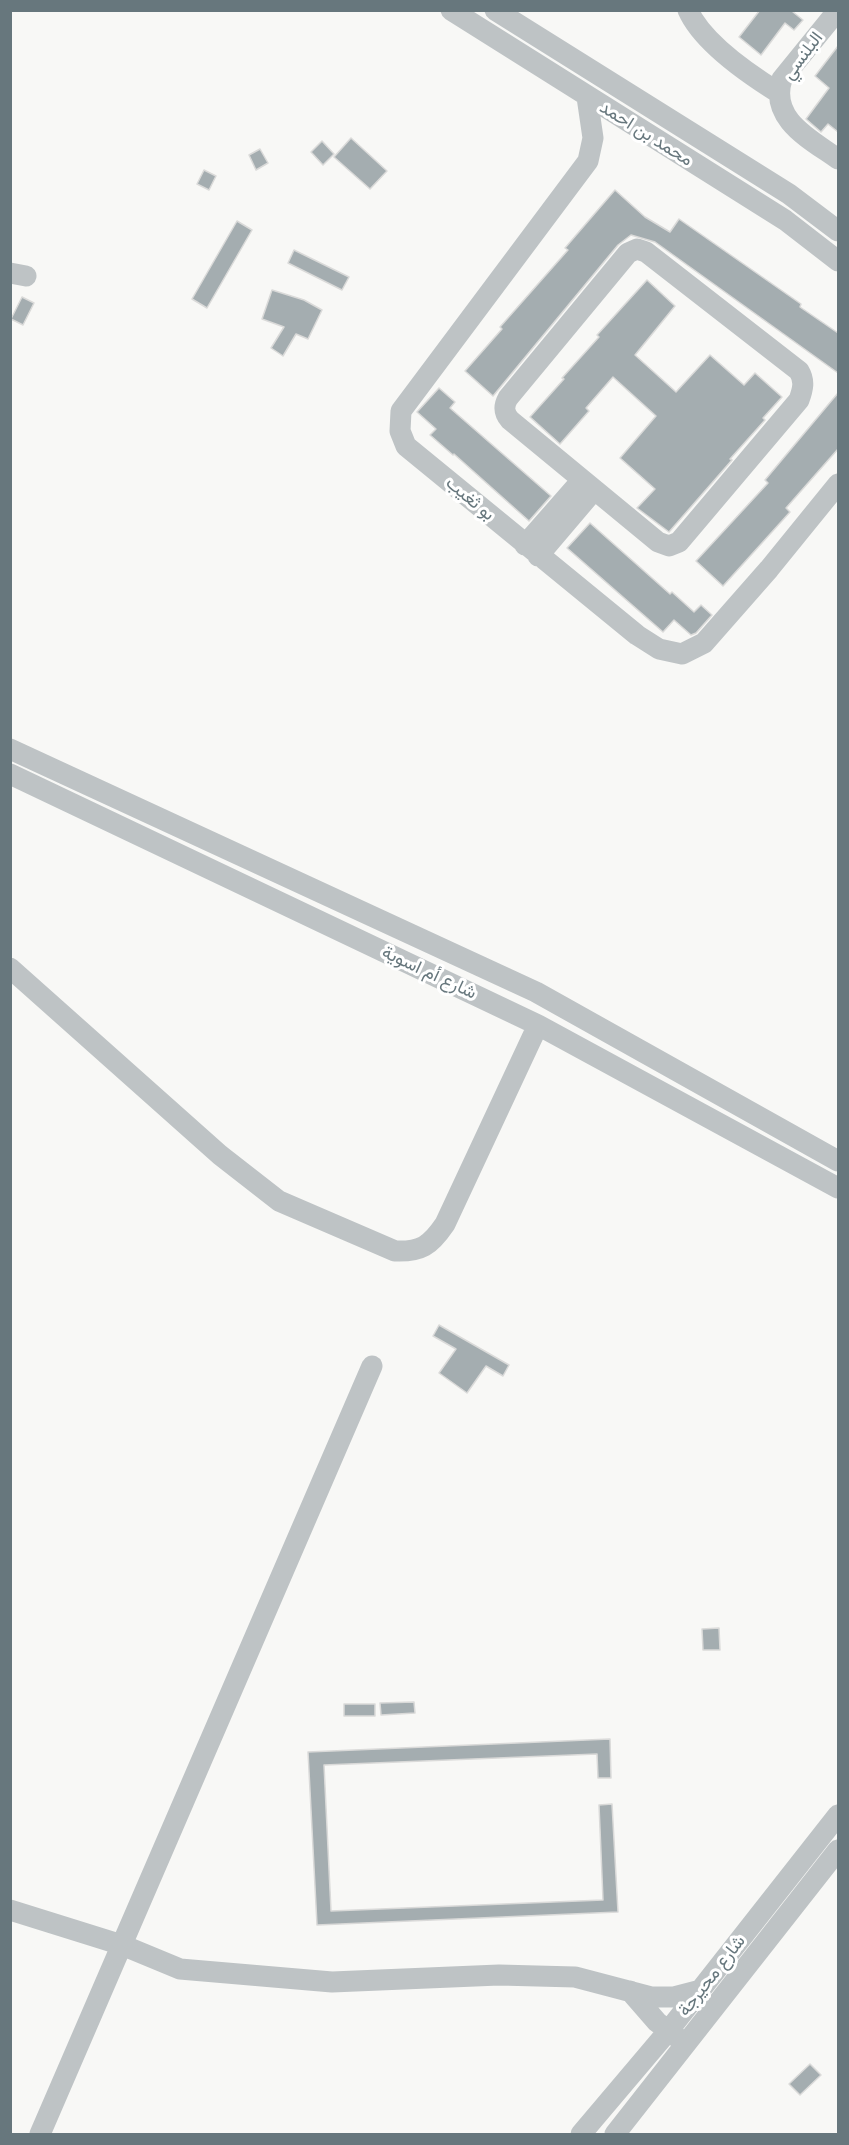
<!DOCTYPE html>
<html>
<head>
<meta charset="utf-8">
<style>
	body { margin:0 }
	#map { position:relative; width:849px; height:2145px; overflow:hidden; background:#f8f8f6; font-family:"Fira Sans",sans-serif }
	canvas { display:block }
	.frame { position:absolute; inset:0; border:12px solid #67777d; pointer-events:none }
</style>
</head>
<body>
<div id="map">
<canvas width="849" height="2145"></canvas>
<div class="frame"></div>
</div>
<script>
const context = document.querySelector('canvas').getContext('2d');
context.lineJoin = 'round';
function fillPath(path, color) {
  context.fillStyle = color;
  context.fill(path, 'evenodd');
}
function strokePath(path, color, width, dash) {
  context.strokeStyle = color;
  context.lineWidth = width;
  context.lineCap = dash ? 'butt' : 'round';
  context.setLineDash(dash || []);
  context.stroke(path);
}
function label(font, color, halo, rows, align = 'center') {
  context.font = font + ' "Fira Sans",Vazirmatn,sans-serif';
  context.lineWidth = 6;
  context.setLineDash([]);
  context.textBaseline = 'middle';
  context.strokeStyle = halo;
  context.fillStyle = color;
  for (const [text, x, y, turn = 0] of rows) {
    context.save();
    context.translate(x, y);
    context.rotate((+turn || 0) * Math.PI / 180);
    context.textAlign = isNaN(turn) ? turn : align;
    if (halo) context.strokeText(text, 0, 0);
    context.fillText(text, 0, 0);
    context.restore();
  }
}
const building = new Path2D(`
	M760 10H794L793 12 803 20 794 30 785 23 761 55 739 37Z
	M838 46V132L828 124 821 132 806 119 829 88 815 76Z
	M351 138 387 171 370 189 334 157Z
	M322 141 334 154 323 165 311 152Z
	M260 149 268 163 256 170 249 155Z
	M204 170 216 176 209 190 197 184Z
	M615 190 645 217 670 232 679 219 801 304 800 307 838 333V373L655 242 631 235 618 245 493 396 465 371 502 329 500 327 568 250 565 248Z
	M237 221 252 230 207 308 192 299Z
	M294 250 349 277 342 290 288 263Z
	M647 280 675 306 635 355 676 392 710 355 744 385 755 373 782 397 763 418 765 420 730 459 732 460 669 532 637 508 655 489 620 458 656 416 613 377 586 408 589 411 560 444 530 417 564 379 562 378 599 337 597 335Z
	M272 290 304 300 322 310 308 339 296 334 283 356 271 348 284 327 262 319Z
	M22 297 34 303 23 325 11 319Z
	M439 388 455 402 450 408 551 496 529 521 454 454 453 455 430 435 436 429 417 412Z
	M838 393V449L786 508 790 512 723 586 696 561 768 483 765 480Z
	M590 523 670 594 672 592 694 612 701 605 712 615 696 633 691 635 674 620 663 632 567 548Z
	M439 1325 509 1365 503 1376 486 1366 467 1393 439 1373 456 1349 433 1336Z
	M719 1628 720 1650H703L702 1629Z
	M414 1702 415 1713 381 1715 380 1703Z
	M344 1704H375V1716H344Z
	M610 1739 611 1778H598L597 1754 324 1765 331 1911 603 1900 599 1805 612 1804 618 1912 317 1925 308 1752Z
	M810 2064 821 2075 800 2095 789 2084Z`);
fillPath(building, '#a4adb0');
strokePath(building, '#dadad9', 1.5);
strokePath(new Path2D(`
	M451 10 785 220 838 261
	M495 10 789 194 838 231
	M688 10C702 42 750 75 779 93
	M838 10 782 79C769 119 810 139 838 159
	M587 97 593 138 588 161 401 411 400 431 406 446 637 635 659 649 682 654 704 643 769 569 838 484
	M637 249 646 252 799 371C805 381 803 389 799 400L679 542 669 546 658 542 510 420C504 413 503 407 508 398L628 253Z
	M10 273 26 276
	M525 545 582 480
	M538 556 594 490
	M10 749 536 992 838 1161
	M10 774 538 1025 838 1188
	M10 968 220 1155 279 1201 395 1251C421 1252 430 1246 445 1224L538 1025
	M10 1910 122 1945 180 1969 332 1982 499 1975 575 1977 651 1997H674L701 1990
	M630 1991 657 2022 678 2038
	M40 2134 372 1366
	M581 2134 669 2030 838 1815
	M615 2134 838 1850`), '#bec3c5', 21);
label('18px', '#67777d', '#fff', [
	["البلنسي",803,56,-53],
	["محمد بن احمد",646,134,32],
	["بو ثغيب",470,499,40],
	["شارع أم اسوية",429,973,25],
	["شارع محيرجة",712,1976,-52]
]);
</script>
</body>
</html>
